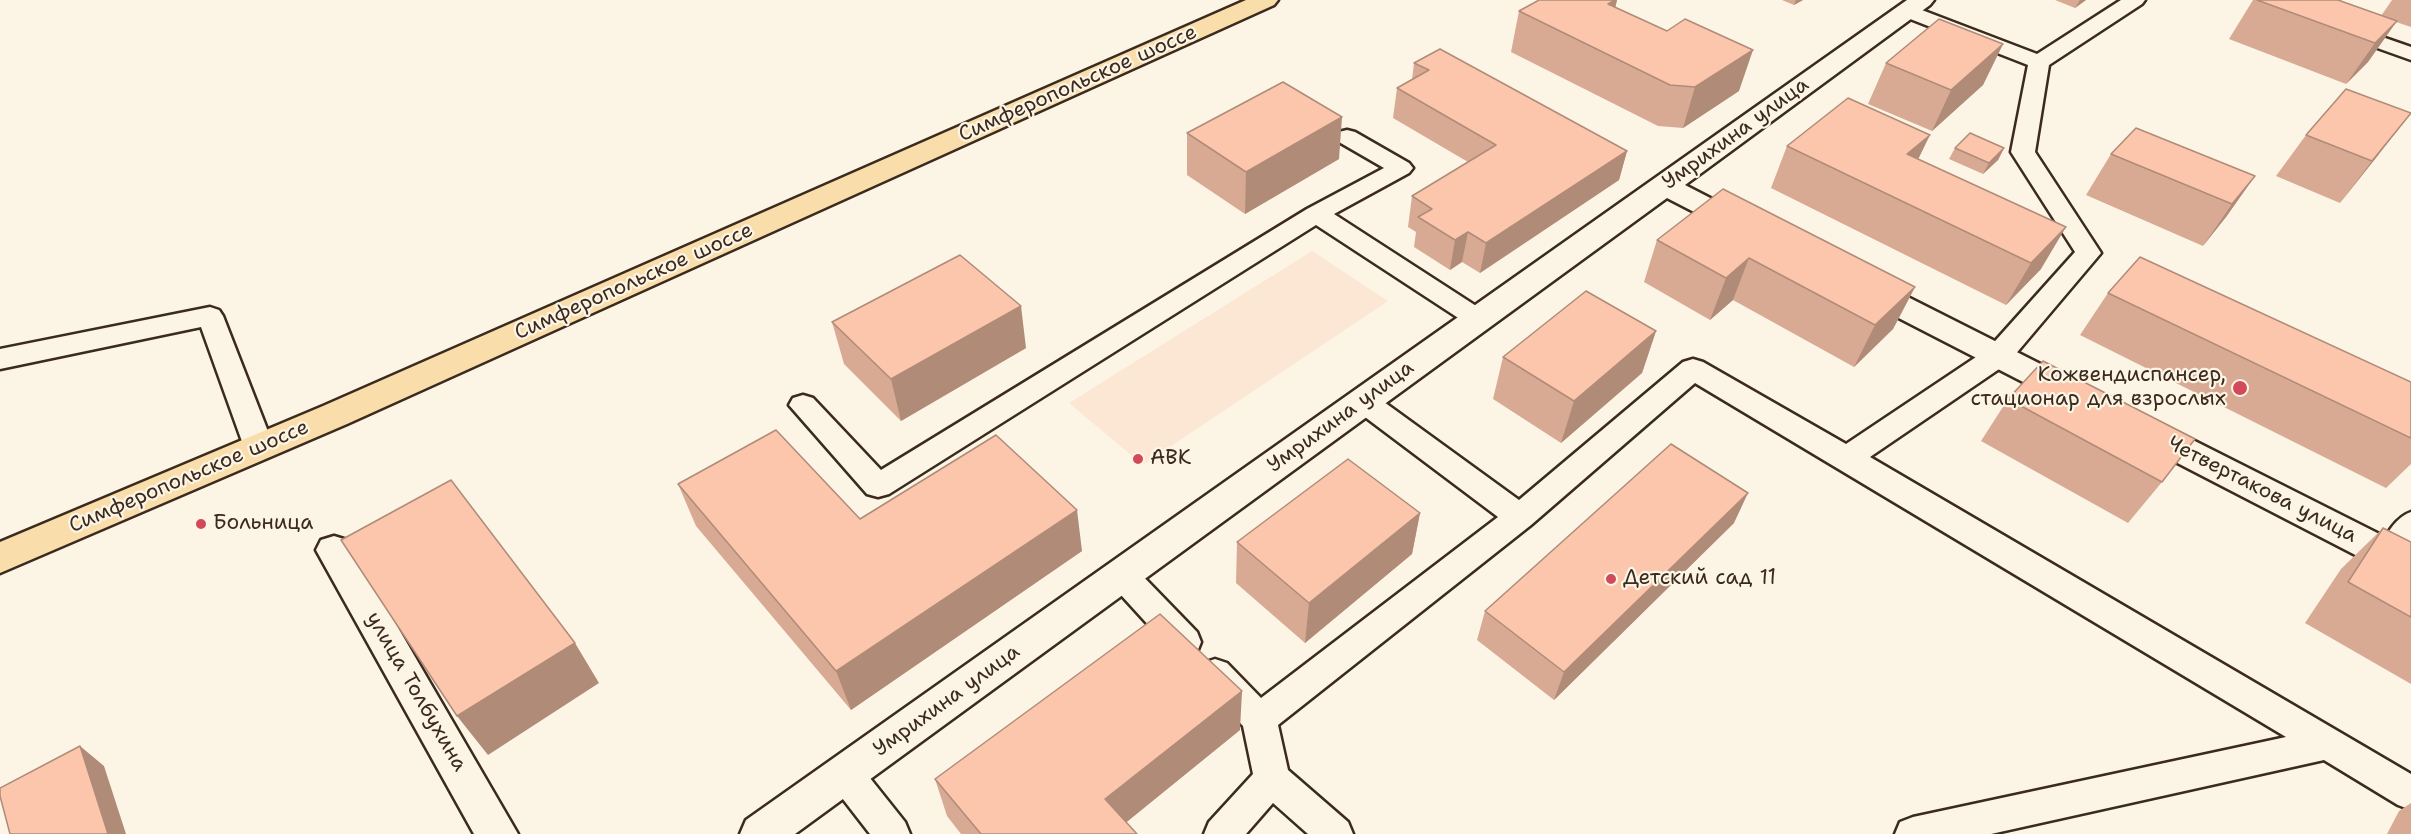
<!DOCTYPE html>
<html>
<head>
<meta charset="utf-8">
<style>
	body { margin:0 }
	canvas { display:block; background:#fcf5e5 }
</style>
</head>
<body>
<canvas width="2411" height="834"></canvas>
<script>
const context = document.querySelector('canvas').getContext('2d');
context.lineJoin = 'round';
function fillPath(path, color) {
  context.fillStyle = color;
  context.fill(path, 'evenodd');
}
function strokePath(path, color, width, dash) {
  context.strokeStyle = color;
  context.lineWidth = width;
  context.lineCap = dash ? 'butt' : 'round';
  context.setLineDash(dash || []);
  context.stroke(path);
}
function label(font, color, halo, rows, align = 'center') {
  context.font = font + ' "Shantell Sans",sans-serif';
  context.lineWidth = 4.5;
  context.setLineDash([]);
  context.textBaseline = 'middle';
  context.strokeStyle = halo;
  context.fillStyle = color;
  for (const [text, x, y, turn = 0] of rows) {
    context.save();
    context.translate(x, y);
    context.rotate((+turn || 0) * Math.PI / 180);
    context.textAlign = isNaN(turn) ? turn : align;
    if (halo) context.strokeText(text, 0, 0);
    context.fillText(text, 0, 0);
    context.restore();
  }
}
fillPath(new Path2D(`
	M1312 251 1388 301 1143 465 1069 403Z`), '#fce7d4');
const service = new Path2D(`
	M2121 0H2145L2142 4 2049 65 2035 152 2101 253 2008 363 1870 457 2411 774V810L2398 805 2324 760 1991 834H1895L1900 822 1913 817 2286 737 1695 383 1531 525 1278 725 1288 770 1348 822 1353 834H1308L1273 803 1246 834H1204L1209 822 1253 774 1243 726 1203 683 1198 673 1203 663 1215 659 1227 663 1261 698 1498 517 1353 408 1349 401 1353 394 1363 391 1373 394 1519 500 1683 362 1693 359 1703 362 1846 444 1988 349 2075 252 2011 152 2028 65 1900 15 1897 11 1900 7H1914L2037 54Z
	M2345 24 2411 47V60L2338 34 2335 30 2338 26Z
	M1347 130 1355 132 1409 163 1413 168 1409 173 1334 214 1487 313 1491 319 1487 325 1478 328 1469 325 1316 225 889 494 878 497 867 494 789 405 793 398 803 395 813 398 881 470 1307 209 1384 168 1339 142 1336 137 1339 132Z
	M210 307 219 310 223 316 274 447 269 455 259 458 249 455 244 447 201 327 0 369V349Z
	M2411 512V550L2402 565 2391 569 2380 565 2375 556C2384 540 2393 518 2411 512Z
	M1122 562 1133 566 1197 632 1201 642 1197 652 1185 656 1173 652 1111 584 1106 575 1111 566Z
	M845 758 858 763 905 822 910 834H870L832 785 827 774 832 763Z`);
const minor = new Path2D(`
	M1907 0H1934L1930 5 1685 185 1751 219 1755 225 1751 231 1741 234 1731 231 1667 198 795 834H740L746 820Z
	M1865 278 1876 281 2084 386 2089 394 2084 402 2073 406 2062 402 1854 295 1850 288 1854 281Z
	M2145 419 2157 422 2411 550V582L2398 577 2133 440 2128 431 2133 422Z
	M334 536 347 540 518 834H474L316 550 321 540Z`);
const primary = new Path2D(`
	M1246 0H1278L1274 5 347 424 0 573V542L323 406Z`);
strokePath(service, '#3b2a1e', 5);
strokePath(minor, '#3b2a1e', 5);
strokePath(primary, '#3b2a1e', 5);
fillPath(service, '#fcf5e5');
fillPath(minor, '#fcf5e5');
fillPath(primary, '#f9deab');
fillPath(new Path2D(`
	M1617 0 1615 8 1739 91 1683 128 1658 126 1511 52 1519 11Z
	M1782 0H1803L1794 5Z
	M2055 0H2086L2075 8Z
	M2253 0H2338L2381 16 2392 0H2411V27L2396 22 2368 62 2346 84 2229 39Z
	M2003 44 1983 85 1932 131 1868 104 1886 63Z
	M1414 63 1627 151 1619 180 1480 273 1462 262 1450 270 1414 247 1416 232 1408 227 1412 196 1468 162 1393 118 1397 88 1412 80Z
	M1187 133 1339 159 1245 214 1187 175Z
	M2306 135 2379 154 2340 203 2276 176Z
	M1787 146 1918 159 2041 269 2006 305 1771 188Z
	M1955 148H2004L1998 160 1983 174 1949 159Z
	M2111 154 2255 176 2226 217 2203 246 2086 195Z
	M1657 240 1915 287 1893 329 1854 367 1733 300 1710 320 1644 282Z
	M2108 293 2411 382V464L2386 488 2080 335Z
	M832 322 1026 348 901 421 844 364Z
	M1656 331 1642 373 1561 443 1493 399 1503 357Z
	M2008 399 2162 482 2128 523 1981 441Z
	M678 484 860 519 1082 551 851 710 696 526Z
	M1420 513 1412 554 1305 643 1236 583 1237 542Z
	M1734 523 1554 700 1477 640 1485 611Z
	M2383 528 2411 542V684L2305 623 2341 569Z
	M1240 730 1126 822 1137 834H961L947 816 935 779Z
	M2411 803V834H2387L2399 811Z`), '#d8aa94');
fillPath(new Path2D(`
	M1615 0H1617L1608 38V4Z
	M1796 0H1803L1794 5Z
	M2080 0H2086L2075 8Z
	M2397 21 2368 62 2346 84 2375 43Z
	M2003 44 1983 85 1932 131 1951 90Z
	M1753 50 1739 91 1683 128 1695 87Z
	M2411 113 2379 154 2340 203 2372 161Z
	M1342 117 1339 159 1245 214 1246 172Z
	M1930 135 1910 176 1887 195 1907 154Z
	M2004 148 1998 160 1983 174 1989 163Z
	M1627 151 1619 180 1480 273 1486 243Z
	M2255 176 2226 217 2203 246 2232 204Z
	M2066 227 2041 269 2006 305 2031 263Z
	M1468 232 1462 262 1450 270 1455 240Z
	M1749 258 1733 300 1710 320 1726 278Z
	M1915 287 1893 329 1854 367 1875 325Z
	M1021 306 1026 348 901 421 891 379Z
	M1656 331 1642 373 1561 443 1574 401Z
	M1748 493 1734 523 1554 700 1564 672Z
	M1077 510 1082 551 851 710 836 671Z
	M1420 513 1412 554 1305 643 1309 603Z
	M575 643 599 683 488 755 457 716Z
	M1242 691 1240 730 1112 834 1105 799Z
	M80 746 104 766 126 834H108Z`), '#b08b78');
const building = new Path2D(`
	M1539 0H1615L1608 4 1667 31 1685 19 1753 50 1695 87 1670 85 1519 11Z
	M2257 0H2338L2397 21 2375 43Z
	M1939 19 2003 44 1951 90 1886 63Z
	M1440 49 1627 151 1486 243 1468 232 1455 240 1418 217 1432 209 1412 196 1496 145 1397 88 1429 70 1414 63Z
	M1283 82 1342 117 1246 172 1187 133Z
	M2346 89 2411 113 2372 161 2306 135Z
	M1848 98 1930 135 1907 154 2066 227 2031 263 1787 146Z
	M2136 128 2255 176 2232 204 2111 154Z
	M1970 133 2004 148 1989 163 1955 148Z
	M1723 189 1915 287 1875 325 1749 258 1726 278 1657 240Z
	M960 255 1021 306 891 379 832 322Z
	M2140 257 2411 382V438L2108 293Z
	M1586 291 1656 331 1574 401 1503 357Z
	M2043 361 2195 439 2162 482 2008 399Z
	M776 430 860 519 996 435 1077 510 836 671 678 484Z
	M1671 444 1748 493 1564 672 1485 611Z
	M1348 459 1420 513 1309 603 1237 542Z
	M451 480 575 643 457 716 341 540Z
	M2383 528 2411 542V617L2348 582Z
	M1160 614 1242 691 1105 799 1137 834H981L935 779Z
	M80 746 108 834H10L0 796V788Z`);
fillPath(building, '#fbc6ac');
strokePath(building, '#b08b78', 1.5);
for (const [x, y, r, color] of [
	[2240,388,8,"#d1495b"],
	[1138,459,6,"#d1495b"],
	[201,524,6,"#d1495b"],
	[1611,579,6,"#d1495b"]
]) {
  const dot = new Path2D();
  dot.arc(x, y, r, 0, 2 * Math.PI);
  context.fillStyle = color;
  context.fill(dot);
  strokePath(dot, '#fcf5e5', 2);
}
label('21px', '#3b2a1e', '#fcf5e5', [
	["Симферопольское шоссе",1078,84,-24],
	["Умрихина улица",1736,134,-36],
	["Симферопольское шоссе",634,282,-24],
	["Умрихина улица",1341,417,-36],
	["Симферопольское шоссе",189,477,-23],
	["Четвертакова улица",2262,490,27],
	["улица Толбухина",416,692,60],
	["Умрихина улица",947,701,-36]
]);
label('21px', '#3b2a1e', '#fcf5e5', [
	["Кожвендиспансер,",2226,376,"right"],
	["стационар для взрослых",2226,400,"right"],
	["АВК",1150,459],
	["Больница",213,524],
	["Детский сад 11",1623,579]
], 'left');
</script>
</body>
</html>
